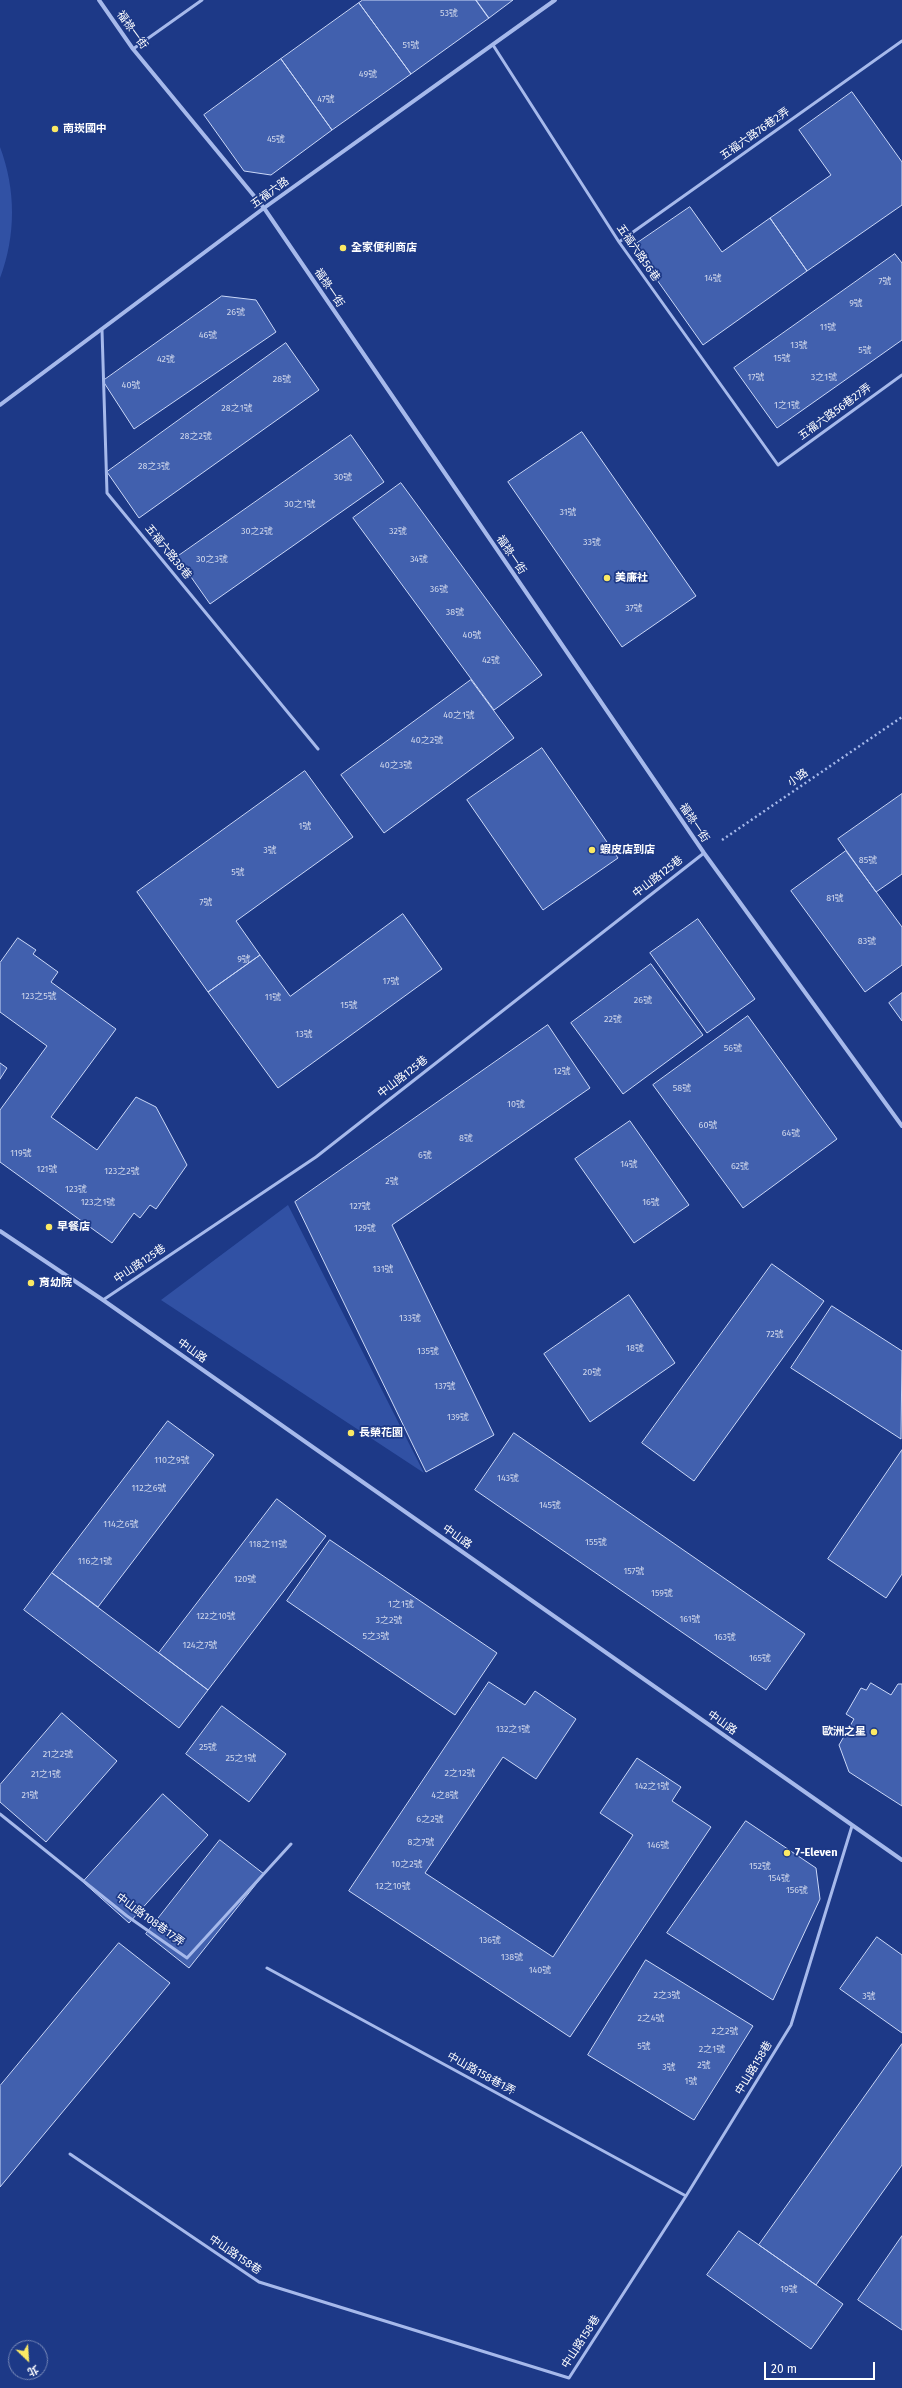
<!DOCTYPE html>
<html>
<head>
<meta charset="utf-8">
<style>
	body { margin:0 }
	#map { position:relative; width:902px; height:2388px; overflow:hidden; background:#1d3987; font-family:"Fira Sans","Noto Sans TC",sans-serif }
	canvas { display:block }
	.north { position:absolute; left:8px; top:2340px; width:40px; height:40px; box-sizing:border-box; background:#1d3987; border:1px solid #7788b7; border-radius:50%; rotate:155deg; font-size:11px; font-weight:700; line-height:16px; text-align:center; color:#fff }
	.north::after { content:''; display:block; margin:auto; width:14px; height:18px; background:#fbe964; clip-path:polygon(50% 0,100% 100%,50% 72%,0 100%) }
	.scale { position:absolute; left:764px; top:2362px; width:111px; height:18px; box-sizing:border-box; border:2px solid #fff; border-top:0; padding-left:5px; font-size:12px; line-height:14px; white-space:nowrap; color:#fff; -webkit-text-stroke:3px #1d3987; paint-order:stroke }
</style>
</head>
<body>
<div id="map">
<canvas width="902" height="2388"></canvas>
<div class="north">北</div>
<div class="scale">20 m</div>
</div>
<script>
const context = document.querySelector('canvas').getContext('2d');
context.lineJoin = 'round';
function fillPath(path, color) {
  context.fillStyle = color;
  context.fill(path, 'evenodd');
}
function strokePath(path, color, width, dash) {
  context.strokeStyle = color;
  context.lineWidth = width;
  context.lineCap = dash ? 'butt' : 'round';
  context.setLineDash(dash || []);
  context.stroke(path);
}
function label(font, color, halo, rows, align = 'center') {
  context.font = font + ' "Fira Sans","Noto Sans TC",sans-serif';
  context.lineWidth = 3.5;
  context.setLineDash([]);
  context.textBaseline = 'middle';
  context.strokeStyle = halo;
  context.fillStyle = color;
  for (const [text, x, y, turn = 0] of rows) {
    context.save();
    context.translate(x, y);
    context.rotate((+turn || 0) * Math.PI / 180);
    context.textAlign = isNaN(turn) ? turn : align;
    if (halo) context.strokeText(text, 0, 0);
    context.fillText(text, 0, 0);
    context.restore();
  }
}
fillPath(new Path2D(`
	M0 147C16 190 16 235 0 278Z
	M288 1205 424 1473 161 1300Z`), '#3151a4');
const building = new Path2D(`
	M363 0H476L489 18 411 74 359 3Z
	M476 0H513L489 18Z
	M359 3 411 74 332 130 281 59Z
	M281 59 332 130 271 175 244 171 204 115Z
	M852 92 902 162V205L807 271 770 218 831 175 799 130Z
	M690 207 722 252 770 218 807 271 703 345 633 246Z
	M895 254 902 263V340L777 428 734 368Z
	M222 296 256 300 276 332 134 429 103 381Z
	M286 343 319 390 139 518 107 472Z
	M582 432 696 596 622 647 508 482Z
	M351 435 384 482 210 604 177 557Z
	M401 483 542 675 494 710 353 518Z
	M471 680 514 738 384 833 341 775Z
	M542 748 618 858 543 910 467 800Z
	M305 771 353 837 236 921 260 955 208 992 137 892Z
	M902 794V874L876 892 838 839Z
	M846 851 902 927V965L865 992 791 891Z
	M403 914 442 969 278 1088 208 992 260 955 290 996Z
	M698 919 755 999 707 1033 650 953Z
	M18 938 36 950 33 954 58 972 51 982 116 1029 51 1117 97 1150 136 1097 156 1107 187 1165 156 1209 150 1205 140 1218 134 1213 112 1243 0 1162V1110L47 1046 0 1012V963Z
	M651 964 703 1035 623 1094 571 1023Z
	M902 993V1021L889 1003Z
	M748 1016 837 1139 743 1208 653 1085Z
	M548 1025 590 1088 392 1225 494 1435 426 1472 295 1202Z
	M0 1063 7 1068 0 1079Z
	M630 1121 689 1205 634 1243 575 1159Z
	M772 1264 824 1301 694 1481 642 1443Z
	M629 1295 675 1363 590 1422 544 1354Z
	M832 1306 902 1351 901 1439 791 1368Z
	M168 1421 214 1455 98 1607 52 1573Z
	M514 1433 805 1634 766 1690 475 1490Z
	M902 1450V1574L886 1598 828 1559Z
	M277 1499 326 1536 208 1690 159 1653Z
	M330 1540 497 1653 455 1715 287 1601Z
	M52 1573 208 1690 179 1728 24 1610Z
	M489 1682 525 1705 535 1691 576 1719 536 1779 503 1757 425 1873 553 1957 633 1835 600 1813 637 1758 681 1787 672 1801 711 1827 570 2037 349 1891Z
	M871 1683 891 1695 898 1684H902V1806L849 1772 839 1745 854 1719 846 1714 861 1688 866 1690Z
	M222 1706 286 1754 249 1802 186 1754Z
	M62 1713 117 1761 46 1842 0 1802V1785Z
	M163 1794 208 1835 129 1923 83 1882Z
	M746 1821 816 1868 820 1899 773 2000 667 1933Z
	M220 1840 264 1874 189 1968 146 1934Z
	M877 1937 902 1955V2033L840 1989Z
	M119 1943 170 1983 0 2187V2086Z
	M646 1960 753 2026 694 2120 588 2055Z
	M902 2044V2165L816 2285 759 2245Z
	M739 2231 843 2304 811 2349 707 2275Z
	M902 2236V2330L858 2300Z`);
fillPath(building, '#4160ae');
strokePath(building, '#cbd8f8', 1);
strokePath(new Path2D(`
	M722 840 902 717`), '#a6b9eb', 2.5, [2, 3]);
strokePath(new Path2D(`
	M493 45 619 242 778 465 902 375
	M133 49 202 0
	M619 242 902 41
	M102 330 107 493 318 749
	M103 1300 316 1157 704 853
	M0 1814 127 1916 187 1958 291 1844
	M267 1968 686 2196
	M70 2154 259 2282 569 2378 686 2196 791 2025 852 1826`), '#a6b9eb', 3);
strokePath(new Path2D(`
	M99 0 133 49 264 208 704 853 902 1126
	M0 405 264 208 555 0
	M0 1231 103 1300 902 1860`), '#a6b9eb', 4);
for (const [x, y, r, color] of [
	[55,129,4,"#fbe964"],
	[343,248,4,"#fbe964"],
	[607,578,4,"#fbe964"],
	[592,850,4,"#fbe964"],
	[49,1227,4,"#fbe964"],
	[31,1283,4,"#fbe964"],
	[351,1433,4,"#fbe964"],
	[874,1732,4,"#fbe964"],
	[787,1853,4,"#fbe964"]
]) {
  const dot = new Path2D();
  dot.arc(x, y, r, 0, 2 * Math.PI);
  context.fillStyle = color;
  context.fill(dot);
  strokePath(dot, '#1d3987', 1.5);
}
label('9px', '#d0d7eb', null, [
	["53號",449,13],
	["51號",411,45],
	["49號",368,74],
	["47號",326,99],
	["45號",276,139],
	["14號",713,278],
	["7號",885,281],
	["9號",856,303],
	["26號",236,312],
	["11號",828,327],
	["46號",208,335],
	["13號",799,345],
	["5號",865,350],
	["15號",782,358],
	["42號",166,359],
	["17號",756,377],
	["3之1號",824,377],
	["28號",282,379],
	["40號",131,385],
	["1之1號",787,405],
	["28之1號",237,408],
	["28之2號",196,436],
	["28之3號",154,466],
	["30號",343,477],
	["30之1號",300,504],
	["31號",568,512],
	["30之2號",257,531],
	["32號",398,531],
	["33號",592,542],
	["30之3號",212,559],
	["34號",419,559],
	["36號",439,589],
	["37號",634,608],
	["38號",455,612],
	["40號",472,635],
	["42號",491,660],
	["40之1號",459,715],
	["40之2號",427,740],
	["40之3號",396,765],
	["1號",305,826],
	["3號",270,850],
	["85號",868,860],
	["5號",238,872],
	["81號",835,898],
	["7號",206,902],
	["83號",867,941],
	["9號",244,959],
	["17號",391,981],
	["123之5號",39,996],
	["11號",273,997],
	["26號",643,1000],
	["15號",349,1005],
	["22號",613,1019],
	["13號",304,1034],
	["56號",733,1048],
	["12號",562,1071],
	["58號",682,1088],
	["10號",516,1104],
	["60號",708,1125],
	["64號",791,1133],
	["8號",466,1138],
	["119號",21,1153],
	["6號",425,1155],
	["14號",629,1164],
	["62號",740,1166],
	["121號",47,1169],
	["123之2號",122,1171],
	["2號",392,1181],
	["123號",76,1189],
	["123之1號",98,1202],
	["16號",651,1202],
	["127號",360,1206],
	["129號",365,1228],
	["131號",383,1269],
	["133號",410,1318],
	["72號",775,1334],
	["18號",635,1348],
	["135號",428,1351],
	["20號",592,1372],
	["137號",445,1386],
	["139號",458,1417],
	["110之9號",172,1460],
	["143號",508,1478],
	["112之6號",149,1488],
	["145號",550,1505],
	["114之6號",121,1524],
	["155號",596,1542],
	["118之11號",268,1544],
	["116之1號",95,1561],
	["157號",634,1571],
	["120號",245,1579],
	["159號",662,1593],
	["1之1號",401,1604],
	["122之10號",216,1616],
	["161號",690,1619],
	["3之2號",389,1620],
	["5之3號",376,1636],
	["163號",725,1637],
	["124之7號",200,1645],
	["165號",760,1658],
	["132之1號",513,1729],
	["25號",208,1747],
	["21之2號",58,1754],
	["25之1號",241,1758],
	["2之12號",460,1773],
	["21之1號",46,1774],
	["142之1號",652,1786],
	["21號",30,1795],
	["4之8號",445,1795],
	["6之2號",430,1819],
	["8之7號",421,1842],
	["146號",658,1845],
	["10之2號",407,1864],
	["152號",760,1866],
	["154號",779,1878],
	["12之10號",393,1886],
	["156號",797,1890],
	["136號",490,1940],
	["138號",512,1957],
	["140號",540,1970],
	["2之3號",667,1995],
	["3號",869,1996],
	["2之4號",651,2018],
	["2之2號",725,2031],
	["5號",644,2046],
	["2之1號",712,2049],
	["2號",704,2065],
	["3號",669,2067],
	["1號",691,2081],
	["19號",789,2289]
]);
label('11px', '#fff', '#1d3987', [
	["福祿一街",132,30,54],
	["五福六路76巷2弄",755,134,-35],
	["五福六路",270,193,-36],
	["五福六路56巷",638,253,55],
	["福祿一街",329,288,56],
	["五福六路56巷27弄",835,412,-36],
	["五福六路38巷",168,552,51],
	["福祿一街",511,555,56],
	["小路",798,778,-35],
	["福祿一街",694,823,56],
	["中山路125巷",658,877,-38],
	["中山路125巷",403,1077,-38],
	["中山路125巷",140,1264,-34],
	["中山路",192,1351,35],
	["中山路",457,1537,35],
	["中山路",722,1723,35],
	["中山路108巷17弄",150,1920,36],
	["中山路158巷",754,2068,-59],
	["中山路158巷1弄",481,2074,29],
	["中山路158巷",235,2255,34],
	["中山路158巷",581,2342,-57]
]);
label('bold 11px', '#fff', '#1d3987', [
	["南崁國中",63,129],
	["全家便利商店",351,248],
	["美廉社",615,578],
	["蝦皮店到店",600,850],
	["早餐店",57,1227],
	["育幼院",39,1283],
	["長榮花園",359,1433],
	["歐洲之星",866,1732,"right"],
	["7-Eleven",795,1853]
], 'left');
</script>
</body>
</html>
